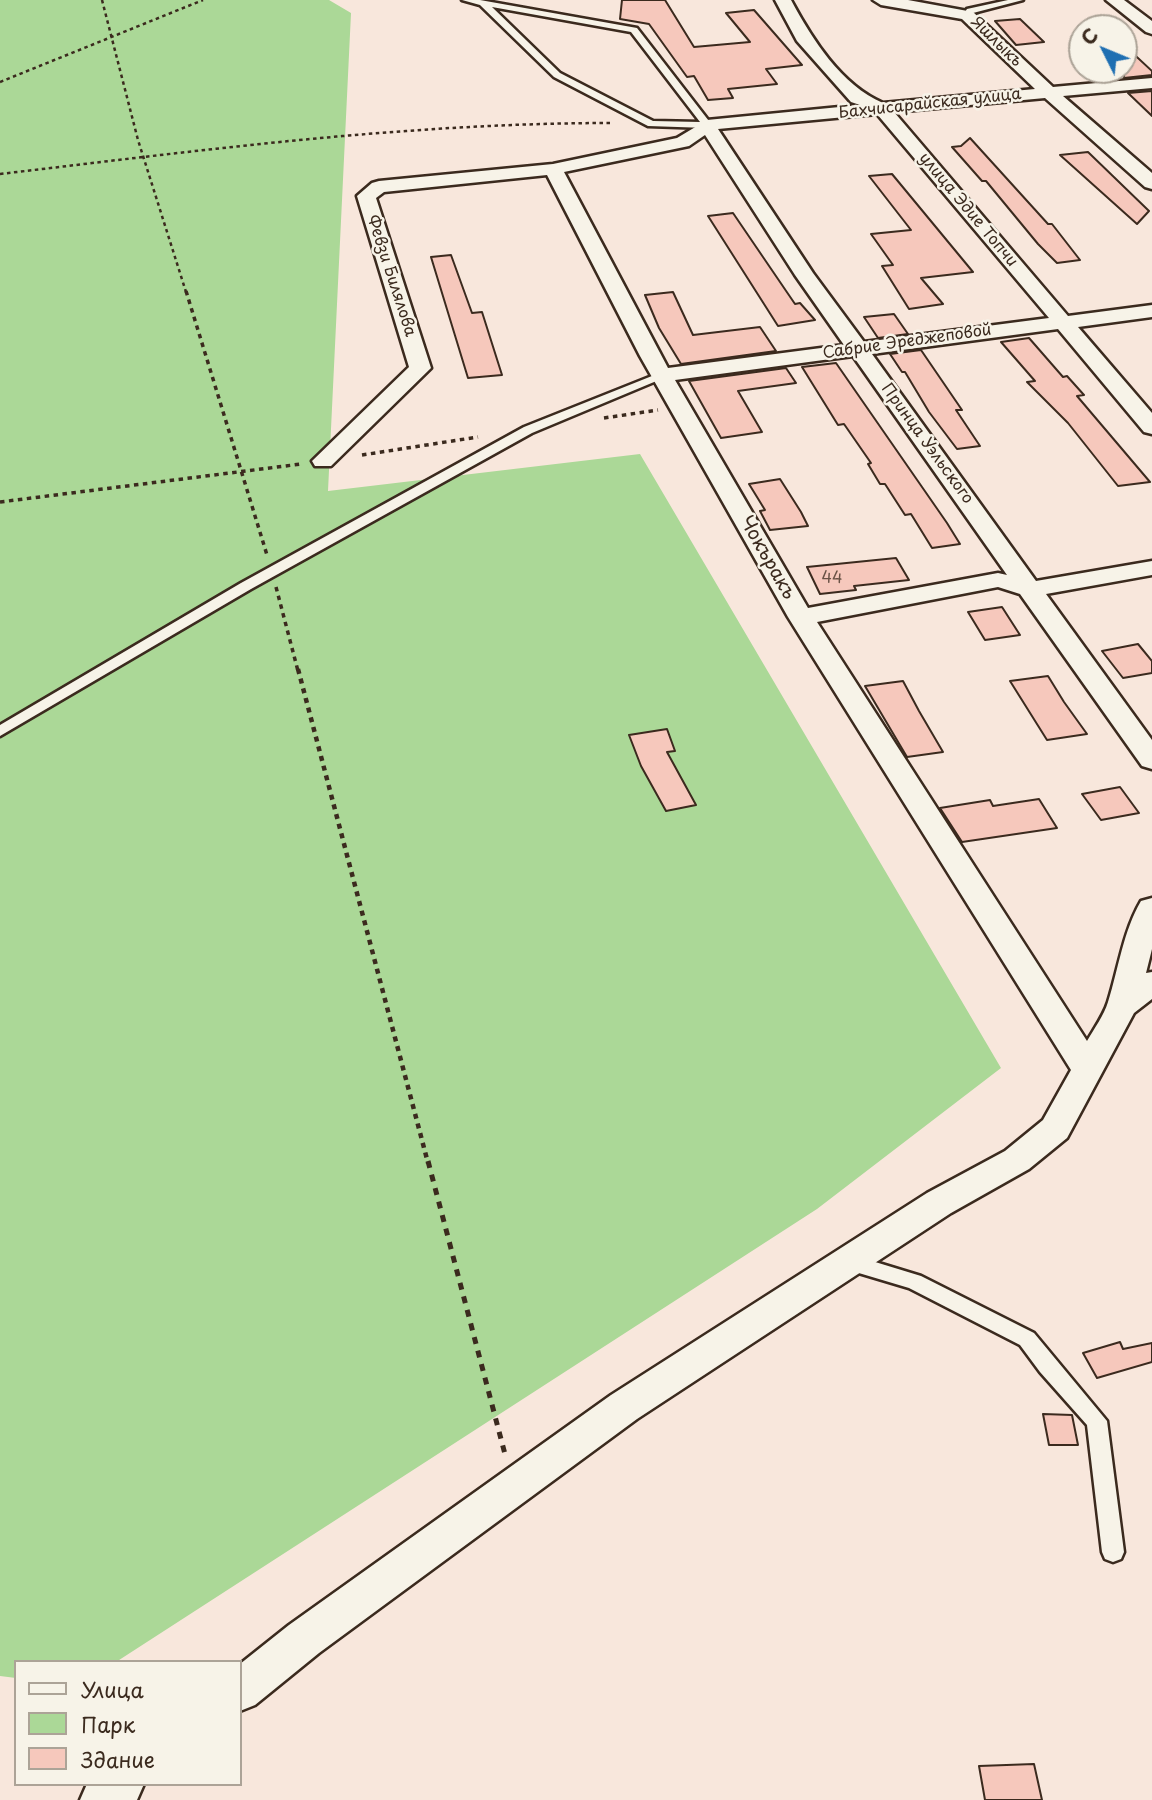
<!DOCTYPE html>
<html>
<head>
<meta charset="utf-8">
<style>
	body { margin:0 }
	#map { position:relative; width:1152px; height:1800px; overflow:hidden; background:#f8e7dc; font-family:"Playpen Sans",sans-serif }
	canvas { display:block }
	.legend { position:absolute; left:14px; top:1660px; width:228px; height:126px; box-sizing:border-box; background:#f7f3e8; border:2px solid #aca397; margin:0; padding:9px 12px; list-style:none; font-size:21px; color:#3b2a1e }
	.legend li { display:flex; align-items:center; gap:14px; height:35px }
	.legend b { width:35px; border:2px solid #aca397 }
	.north { position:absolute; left:1068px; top:14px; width:70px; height:70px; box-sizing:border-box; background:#f7f3e8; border:2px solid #aca397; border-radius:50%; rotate:313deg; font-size:19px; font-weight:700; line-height:28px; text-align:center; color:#3b2a1e }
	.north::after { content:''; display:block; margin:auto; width:24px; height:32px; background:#1f6fb2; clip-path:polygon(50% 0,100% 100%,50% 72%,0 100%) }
</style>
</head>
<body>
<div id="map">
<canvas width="1152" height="1800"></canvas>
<ul class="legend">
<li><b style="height:9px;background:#f7f3e8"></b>Улица</li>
<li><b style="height:19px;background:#abd897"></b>Парк</li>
<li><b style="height:19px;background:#f6c8bc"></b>Здание</li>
</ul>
<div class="north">С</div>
</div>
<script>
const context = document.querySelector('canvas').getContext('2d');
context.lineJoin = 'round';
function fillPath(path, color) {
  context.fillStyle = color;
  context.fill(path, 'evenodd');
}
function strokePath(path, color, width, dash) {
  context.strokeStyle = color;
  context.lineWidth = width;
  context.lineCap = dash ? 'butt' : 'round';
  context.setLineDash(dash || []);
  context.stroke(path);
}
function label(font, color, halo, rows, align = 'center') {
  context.font = font + ' "Playpen Sans",sans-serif';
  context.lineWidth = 5;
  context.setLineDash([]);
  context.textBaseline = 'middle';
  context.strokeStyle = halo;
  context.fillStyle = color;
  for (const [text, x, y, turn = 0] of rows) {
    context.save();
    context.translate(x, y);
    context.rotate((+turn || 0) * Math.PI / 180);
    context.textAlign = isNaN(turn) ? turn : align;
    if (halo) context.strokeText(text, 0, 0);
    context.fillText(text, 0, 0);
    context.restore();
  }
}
fillPath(new Path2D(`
	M0 0H329L351 13 328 491 640 454 1001 1068 817 1209 116 1662H16V1678L0 1676Z`), '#abd897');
const building = new Path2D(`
	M622 0H665L694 47 750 42 726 13 754 10 802 65 766 69 777 84 728 89 733 98 708 100 694 76 687 77 649 24 620 19Z
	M1020 19 1044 42 1016 45 995 21Z
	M1124 45 1152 71V75L1124 78Z
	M1152 91V116L1128 93Z
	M970 138 1048 224H1052L1080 260 1057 263 1038 244 986 181H982L952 147 961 146Z
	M1088 152 1149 211 1137 224 1060 155Z
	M892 174 973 272 921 278 943 304 909 309 882 266 893 265 871 234 911 230 869 176Z
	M733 213 795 304 800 303 815 320 778 326 708 216Z
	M451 255 472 313 482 312 502 375 468 378 431 257Z
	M673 292 693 335 760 327 776 351 681 364 659 328 645 295Z
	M894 314 908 334 878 338 864 317Z
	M1029 338 1063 377 1067 376 1084 395 1077 396 1150 482 1118 486 1068 423 1027 382 1035 381 1001 342Z
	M921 350 962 410H956L980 446 957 449 929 412 905 372H902L890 354Z
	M836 363 947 523 960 544 932 548 911 514 905 515 885 484H880L868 464 871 463 844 424 838 425 802 367Z
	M786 368 796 383 738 391 762 432 721 438 689 381Z
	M780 479 801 512 808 526 770 530 760 511 765 510 749 484Z
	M896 558 909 580 854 586 856 590 820 594 807 567Z
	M1002 607 1020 635 985 640 968 612Z
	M1138 644 1152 661V673L1123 678 1102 651Z
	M1048 676 1064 702 1087 734 1047 740 1010 681Z
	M903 681 919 711 943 752 907 757 865 686Z
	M667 729 675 751 667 752 696 805 666 811 641 766 629 735Z
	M1120 787 1139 813 1101 820 1082 794Z
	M1039 799 1057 828 962 842 940 808 990 800 993 806Z
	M1120 1342 1123 1349 1152 1343V1362L1097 1378 1083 1353Z
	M1043 1414 1072 1415 1078 1445H1049Z
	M1034 1764 1042 1800H985L979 1766Z`);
fillPath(building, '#f6c8bc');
strokePath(building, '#3b2a1e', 2);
const service = new Path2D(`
	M462 0H480L637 28 712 125 707 128 648 126 554 77 480 5ZM492 7 631 32 700 122 653 121 560 73Z
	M1008 0H1023L973 13 970 17 963 15 967 9Z
	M662 372 666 373V377L532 433 251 589 0 736V725L241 583 524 427Z
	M849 1254 921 1276 1034 1333 1107 1421 1124 1552 1121 1559 1113 1562 1105 1559 1102 1552 1087 1425 1040 1372 1020 1345 909 1288 842 1268 840 1262 842 1256Z`);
const minor = new Path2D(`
	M775 0H791C812 39 841 85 883 103L1035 89 962 19 881 5 873 0H908L973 12 1053 87 1152 78V88L1063 96 1152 173V189L1145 187 1045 98 894 112 1068 316 1152 305V317L1078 327 1152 413V434L1144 432 1058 329 872 354 1036 581 1152 561V575L1046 594 1152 740V769L1142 766 1020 594 998 587 817 622 1087 1041C1094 1029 1104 1015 1108 1002 1119 967 1123 932 1141 901L1152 898V949L1146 973 1152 972V999L1134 1013 1067 1138 1029 1169 951 1213 637 1419 319 1653 255 1705 240 1711V1664L289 1625 611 1395 927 1193 1005 1151 1043 1120 1071 1070 788 617 640 356 547 175 384 192 376 198 431 368 331 466H315L312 461 409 367 357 196 372 183 379 181 553 164 677 138 707 120 860 105 851 102 797 41ZM877 114 1049 318 864 342 813 273 718 129ZM705 135 795 275 844 345 668 368 564 172 689 146ZM853 356 1007 575 998 573 808 608 675 380Z
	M1106 0H1124L1152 21V34L1146 32Z
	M87 1784H144L137 1800H80Z`);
strokePath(service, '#3b2a1e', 5);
strokePath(minor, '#3b2a1e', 5);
strokePath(new Path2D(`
	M102 0 138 140 186 292
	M0 82 203 0
	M0 174C204 150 406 123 612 123`), '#3b2a1e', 2.5, [3.5, 3.5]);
strokePath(new Path2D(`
	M186 291 267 555
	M604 418 658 410
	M362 455 478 437
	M0 502 301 464
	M276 587 298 671`), '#3b2a1e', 3.5, [4.5, 4.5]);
strokePath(new Path2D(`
	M298 669 428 1163`), '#3b2a1e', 4.5, [5, 5]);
strokePath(new Path2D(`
	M428 1161 506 1458`), '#3b2a1e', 5, [7, 7]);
fillPath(service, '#f7f3e8');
fillPath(minor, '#f7f3e8');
label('16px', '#3b2a1e', '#f7f3e8', [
	["Яшлыкъ",996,42,44],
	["Бахчисарайская улица",930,104,-6],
	["улица Эдие Топчи",968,210,50],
	["Февзи Билялова",391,276,72],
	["Сабрие Эреджеповой",907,342,-8],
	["Принца Уэльского",927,444,54]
]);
label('16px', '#6a5246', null, [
	["44",832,579]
]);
label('19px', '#3b2a1e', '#f7f3e8', [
	["Чокъракъ",767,558,60]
]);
</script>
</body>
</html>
